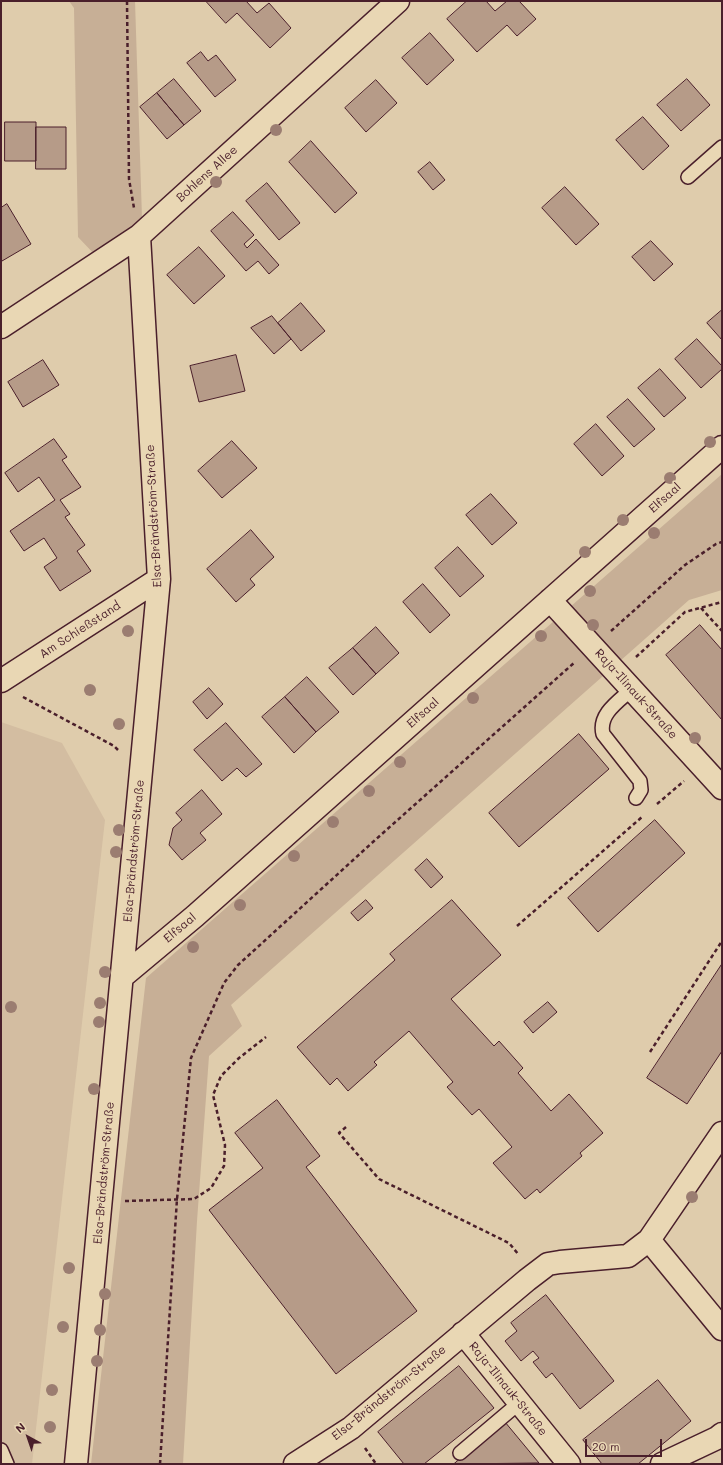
<!DOCTYPE html>
<html>
<head>
<meta charset="utf-8">
<style>
	body { margin:0 }
	#map { position:relative; width:723px; height:1465px; overflow:hidden; background:#dfccac; font-family:Mali,sans-serif }
	canvas { display:block }
	.frame { position:absolute; inset:0; border:2px solid #4a1f2b; pointer-events:none }
	.north { position:absolute; left:8px; top:1417px; width:40px; height:40px; -webkit-text-stroke:3px #e9d7b4; paint-order:stroke; rotate:320deg; font-size:11px; font-weight:700; line-height:16px; text-align:center; color:#4a1f2b }
	.north::after { content:''; display:block; margin:auto; width:14px; height:18px; background:#4a1f2b; clip-path:polygon(50% 0,100% 100%,50% 72%,0 100%) }
	.scale { position:absolute; left:585px; top:1439px; width:77px; height:18px; box-sizing:border-box; border:2px solid #4a1f2b; border-top:0; padding-left:5px; font-size:12px; line-height:14px; white-space:nowrap; color:#4a1f2b; -webkit-text-stroke:3px #e9d7b4; paint-order:stroke }
</style>
</head>
<body>
<div id="map">
<canvas width="723" height="1465"></canvas>
<div class="frame"></div>
<div class="north">N</div>
<div class="scale">20 m</div>
</div>
<script>
const context = document.querySelector('canvas').getContext('2d');
context.lineJoin = 'round';
function fillPath(path, color) {
  context.fillStyle = color;
  context.fill(path, 'evenodd');
}
function strokePath(path, color, width, dash) {
  context.strokeStyle = color;
  context.lineWidth = width;
  context.lineCap = dash ? 'butt' : 'round';
  context.setLineDash(dash || []);
  context.stroke(path);
}
function label(font, color, halo, rows, align = 'center') {
  context.font = font + ' Mali,sans-serif';
  context.lineWidth = 3.5;
  context.setLineDash([]);
  context.textBaseline = 'middle';
  context.strokeStyle = halo;
  context.fillStyle = color;
  for (const [text, x, y, turn = 0] of rows) {
    context.save();
    context.translate(x, y);
    context.rotate((+turn || 0) * Math.PI / 180);
    context.textAlign = isNaN(turn) ? turn : align;
    if (halo) context.strokeText(text, 0, 0);
    context.fillText(text, 0, 0);
    context.restore();
  }
}
fillPath(new Path2D(`
	M1 722 62 743 105 820 32 1464H1Z`), '#d3bda1');
fillPath(new Path2D(`
	M69 1H135L142 218 96 256 78 237 74 8Z
	M722 474V590L689 600 231 1005 242 1026 209 1056 197 1221 183 1464H91L146 978Z`), '#c7af96');
const building = new Path2D(`
	M206 1H246L257 13 269 3 291 28 270 48 237 13 226 23Z
	M467 1H486L495 11 507 1H519L536 19 517 36 507 25 477 52 447 19Z
	M430 33 454 60 427 85 402 58Z
	M201 52 208 61 216 55 236 80 215 97 187 63Z
	M174 79 201 111 184 125 157 93Z
	M687 79 710 105 681 131 657 105Z
	M376 80 397 103 366 132 345 108Z
	M157 93 184 125 167 139 140 107Z
	M643 117 669 146 643 170 616 140Z
	M5 122H36V161H5Z
	M36 127H66V169H36Z
	M311 141 357 193 335 213 289 162Z
	M430 162 445 180 433 190 418 172Z
	M267 183 300 223 279 240 246 201Z
	M565 187 599 224 576 245 542 208Z
	M7 204 31 244 2 261 1 259V208Z
	M233 212 254 235 244 244 247 248 256 239 279 265 269 274 258 261 246 271 211 231Z
	M651 241 673 264 654 281 632 257Z
	M199 247 225 276 194 304 167 275Z
	M301 303 325 331 301 351 278 323Z
	M722 310V340L707 323Z
	M272 316 291 339 274 354 251 328Z
	M697 339 722 366V369L701 388 675 359Z
	M236 355 245 391 199 402 190 366Z
	M43 360 59 385 23 407 8 382Z
	M660 369 686 398 664 417 638 388Z
	M628 399 655 429 634 447 607 417Z
	M596 424 624 456 602 476 574 444Z
	M54 439 67 457 62 460 81 487 60 500 70 514 65 517 85 545 77 551 91 571 60 591 44 567 57 558 44 538 24 551 10 531 55 500 39 477 18 492 5 473Z
	M232 441 257 468 222 498 198 471Z
	M491 494 517 523 492 545 466 515Z
	M251 530 274 557 250 579 255 585 236 602 207 569Z
	M458 547 484 576 460 597 435 568Z
	M423 584 450 615 430 633 403 602Z
	M700 625 722 650V720L666 655Z
	M376 627 399 653 376 674 353 648Z
	M353 648 376 674 353 695 329 668Z
	M307 677 339 712 316 732 285 697Z
	M209 688 223 704 207 719 193 702Z
	M285 697 316 732 294 753 262 717Z
	M226 723 262 764 246 777 237 768 222 781 194 750Z
	M579 734 609 769 519 847 489 813Z
	M202 790 222 814 200 833 206 840 182 860 169 845 173 828 182 820 176 813Z
	M655 820 685 853 598 932 568 898Z
	M427 859 443 877 431 888 415 870Z
	M366 900 373 908 358 921 351 913Z
	M452 900 501 955 451 999 494 1046 499 1041 523 1068 518 1073 551 1111 569 1094 603 1133 580 1153 582 1156 540 1193 537 1189 525 1199 493 1163 512 1147 479 1109 472 1115 447 1087 453 1082 409 1031 374 1062 377 1065 348 1091 337 1078 330 1085 297 1047 395 960 390 954Z
	M722 964V1051L687 1104 647 1078Z
	M548 1002 557 1012 533 1033 524 1022Z
	M277 1100 320 1156 306 1167 417 1311 336 1374 209 1210 263 1168 235 1133Z
	M546 1295 614 1381 580 1409 552 1373 546 1378 533 1362 539 1358 533 1351 521 1361 505 1341 517 1331 511 1323Z
	M459 1366 494 1408 424 1464H404L378 1432Z
	M658 1380 691 1421 638 1464H602L583 1440Z
	M505 1422 539 1463 454 1464Z`);
fillPath(building, '#b69b88');
strokePath(building, '#4a1f2b', 1);
const service = new Path2D(`
	M688 177 722 147
	M632 689C619 701 598 714 603 734L640 781 641 790 636 798
	M1 1450 7 1464
	M460 1453 519 1403`);
const minor = new Path2D(`
	M1 327 139 236 398 1
	M550 600 722 788
	M1 681 159 579
	M122 977 195 916 722 447
	M649 1240 722 1329
	M463 1333 569 1464
	M76 1464 159 579 139 236
	M295 1464 351 1428 527 1280 548 1264 560 1262 628 1256 649 1240 722 1133
	M662 1464 717 1438 722 1434`);
strokePath(service, '#4a1f2b', 16);
strokePath(minor, '#4a1f2b', 25);
strokePath(new Path2D(`
	M127 1 129 179 134 208
	M701 608 722 631
	M611 631 685 565 716 544 722 542
	M636 657 685 612 722 602
	M23 697 114 746 119 751
	M657 804 684 781
	M517 926 642 817
	M650 1052 722 941
	M346 1127 339 1133 379 1179 509 1243 519 1255
	M125 1201 194 1199 211 1188 224 1166 225 1145 213 1095 221 1076 239 1058 266 1037
	M365 1448 376 1464
	M160 1464 177 1199 191 1058 224 983 238 965 374 841 575 662`), '#4a1f2b', 2.5, [4, 3]);
strokePath(service, '#e9d7b4', 13);
strokePath(minor, '#e9d7b4', 22);
context.fillStyle = '#9b7d71';
for (const [x, y] of [
	[276,130],
	[216,182],
	[710,442],
	[670,478],
	[623,520],
	[654,533],
	[585,552],
	[590,591],
	[593,625],
	[128,631],
	[541,636],
	[90,690],
	[473,698],
	[119,724],
	[695,738],
	[400,762],
	[369,791],
	[333,822],
	[119,830],
	[116,852],
	[294,856],
	[240,905],
	[193,947],
	[105,972],
	[100,1003],
	[11,1007],
	[99,1022],
	[94,1089],
	[692,1197],
	[69,1268],
	[105,1294],
	[63,1327],
	[100,1330],
	[97,1361],
	[52,1390],
	[50,1427]
]) {
  context.beginPath();
  context.arc(x, y, 6, 0, 2 * Math.PI);
  context.fill();
}
label('12px', '#4a1f2b', '#e9d7b4', [
	["Bohlens Allee",207,174,-42],
	["Elfsaal",665,498,-42],
	["Elsa-Brändström-Straße",154,516,-93],
	["Am Schießstand",80,630,-33],
	["Raja-Ilinauk-Straße",636,694,48],
	["Elfsaal",423,713,-42],
	["Elsa-Brändström-Straße",134,851,-85],
	["Elfsaal",180,928,-40],
	["Elsa-Brändström-Straße",104,1173,-85],
	["Raja-Ilinauk-Straße",508,1389,51],
	["Elsa-Brändström-Straße",389,1393,-39]
]);
</script>
</body>
</html>
